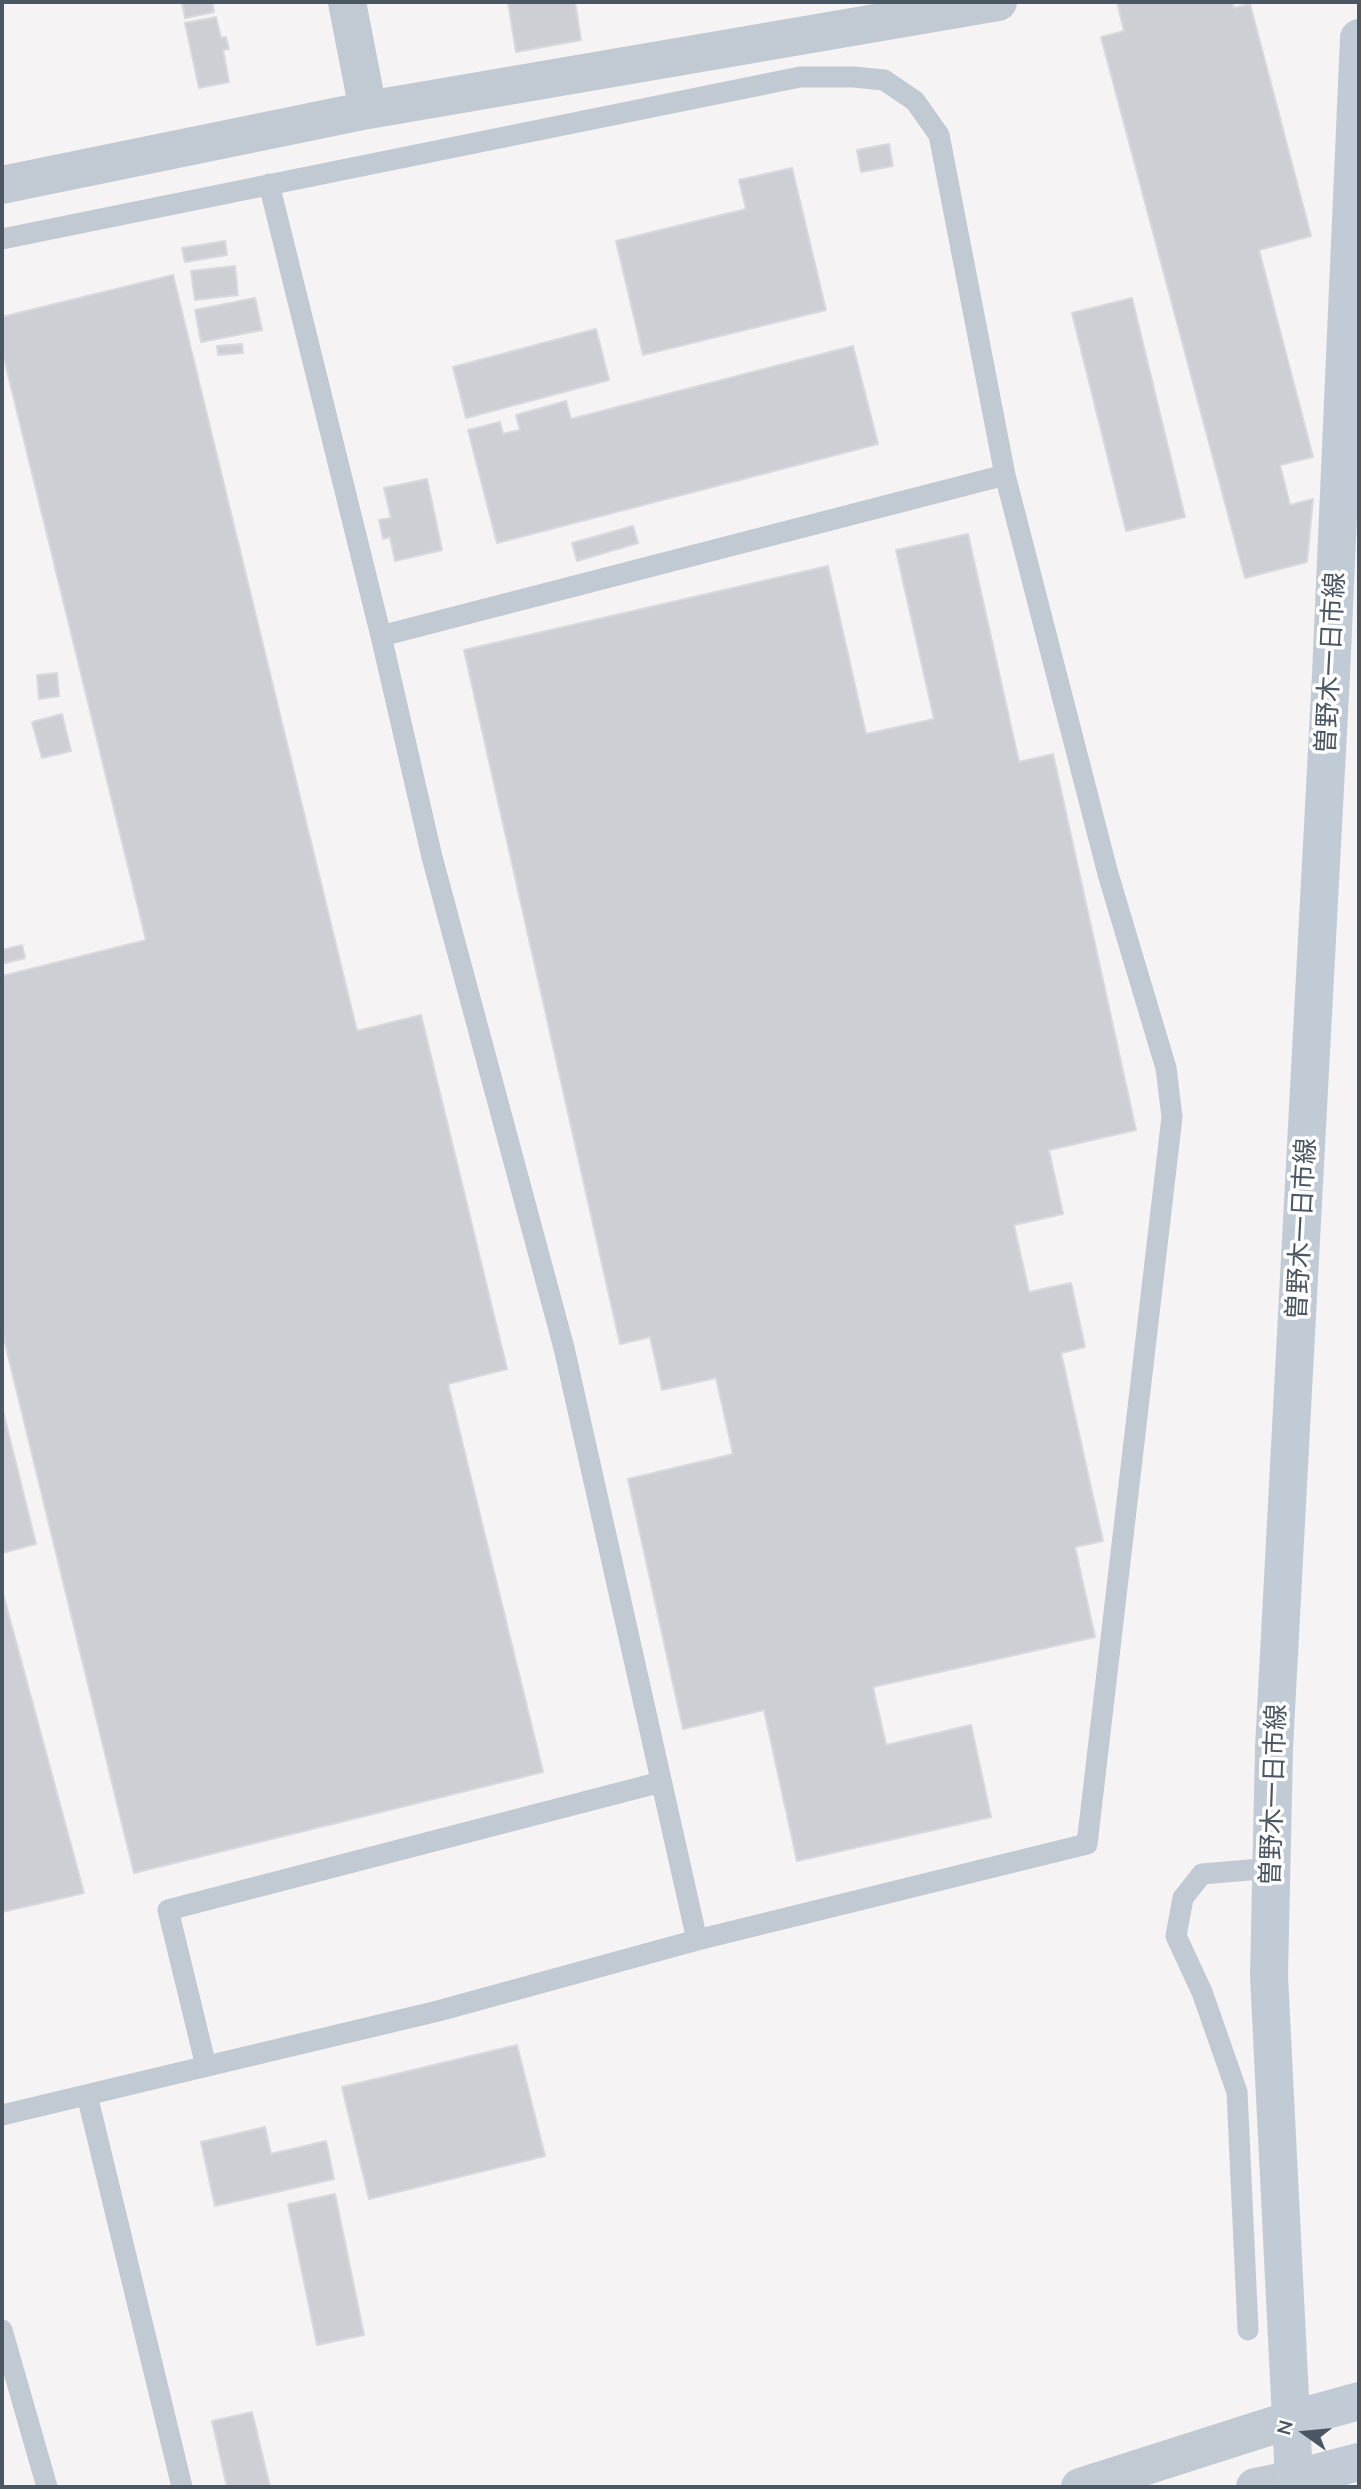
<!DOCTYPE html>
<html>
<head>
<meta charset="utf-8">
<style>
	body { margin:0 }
	#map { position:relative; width:1361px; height:2489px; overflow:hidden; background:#f5f3f3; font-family:Mulish,sans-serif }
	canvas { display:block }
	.frame { position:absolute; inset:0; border:4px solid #4a5661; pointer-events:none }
	.north { position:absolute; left:1270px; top:2398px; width:70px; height:70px; -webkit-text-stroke:5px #fff; paint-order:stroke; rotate:285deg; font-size:19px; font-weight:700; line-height:28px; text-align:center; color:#4a5661 }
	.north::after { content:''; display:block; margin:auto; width:24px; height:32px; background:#4a5661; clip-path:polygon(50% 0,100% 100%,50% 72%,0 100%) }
</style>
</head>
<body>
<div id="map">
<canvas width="1361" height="2489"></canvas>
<div class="frame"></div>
<div class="north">N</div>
</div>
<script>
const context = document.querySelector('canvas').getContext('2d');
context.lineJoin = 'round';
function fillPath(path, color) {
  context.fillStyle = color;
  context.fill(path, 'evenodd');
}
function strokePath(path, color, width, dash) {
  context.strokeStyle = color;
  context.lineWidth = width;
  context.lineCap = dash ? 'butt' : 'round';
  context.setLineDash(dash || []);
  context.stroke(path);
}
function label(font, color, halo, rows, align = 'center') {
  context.font = font + ' Mulish,"Noto Sans JP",sans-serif';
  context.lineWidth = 7;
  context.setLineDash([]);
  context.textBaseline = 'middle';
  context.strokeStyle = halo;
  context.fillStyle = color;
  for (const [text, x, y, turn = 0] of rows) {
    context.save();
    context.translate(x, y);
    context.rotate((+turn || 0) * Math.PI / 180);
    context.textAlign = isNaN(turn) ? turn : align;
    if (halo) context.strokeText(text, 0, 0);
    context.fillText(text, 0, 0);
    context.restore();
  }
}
const building = new Path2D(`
	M182 2H212L214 12 185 18Z
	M508 2H575L581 40 516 52Z
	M1117 2H1232L1234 8 1250 4 1311 236 1259 250 1313 457 1280 465 1290 505 1313 499 1307 562 1245 578 1101 37 1124 31Z
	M216 17 221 38 226 37 229 49 223 50 229 82 199 88 185 23Z
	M889 144 893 166 861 172 857 150Z
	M792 168 826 310 643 355 616 241 746 209 739 180Z
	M225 241 227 255 185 262 182 248Z
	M235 266 238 295 195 300 191 271Z
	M173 275 357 1031 421 1015 507 1369 448 1384 543 1772 134 1873 2 1331V976L146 940 2 350V317Z
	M255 298 262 330 201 342 195 310Z
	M1132 298 1185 517 1126 531 1072 313Z
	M596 329 609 380 466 418 453 367Z
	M242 344 243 353 218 355 217 346Z
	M853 346 878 444 497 543 468 430 500 422 503 434 520 430 516 415 566 401 571 419Z
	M427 479 442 550 395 561 390 537 383 539 379 520 391 518 384 488Z
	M633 526 638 543 577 561 572 543Z
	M968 534 1019 762 1053 754 1136 1130 1049 1150 1063 1214 1014 1225 1029 1292 1071 1283 1085 1347 1061 1353 1103 1541 1075 1547 1095 1637 873 1687 886 1745 971 1725 991 1817 797 1861 764 1710 683 1729 628 1479 733 1454 716 1378 662 1390 650 1337 620 1344 464 650 828 566 866 734 934 719 896 550Z
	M57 673 59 696 39 699 37 675Z
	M62 714 71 751 42 758 32 722Z
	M22 945 25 958 2 964V950Z
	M2 1407 36 1544 2 1553Z
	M2 1590 84 1893 2 1912Z
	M517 2045 545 2156 369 2199 342 2087Z
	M265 2127 271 2154 326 2141 334 2179 215 2206 201 2142Z
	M335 2194 364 2335 317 2345 288 2204Z
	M252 2412 270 2487H227L212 2421Z`);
fillPath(building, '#cdcfd5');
strokePath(building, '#d7d9de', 2);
strokePath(new Path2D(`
	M269 184 381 636 432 857 564 1348 697 1940
	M2 239 800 77H854L884 80 915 101 939 135 1005 475 1108 874 1166 1068 1172 1117 1087 1844 697 1940 438 2011 2 2115
	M381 636 1005 475
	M206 2066 168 1910 661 1782
	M87 2095 182 2487
	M2 2330 47 2487
	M1248 2330 1237 2092 1202 1992 1176 1936 1183 1898 1202 1874 1272 1868`), '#c1cad2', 21);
strokePath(new Path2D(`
	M347 2 368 110
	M2 185 368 110 998 2`), '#c1cad2', 38);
strokePath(new Path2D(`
	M1080 2487 1290 2420
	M1255 2487 1294 2479`), '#c1cad2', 38);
strokePath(new Path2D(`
	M1359 38 1331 675 1274 1748 1269 1976 1294 2479 1359 2462
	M1290 2420 1359 2401`), '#c1cbd6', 38);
label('26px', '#4a5661', '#fff', [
	["曽野木一日市線",1331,663,-87],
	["曽野木一日市線",1302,1229,-87],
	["曽野木一日市線",1274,1795,-88]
]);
</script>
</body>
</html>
